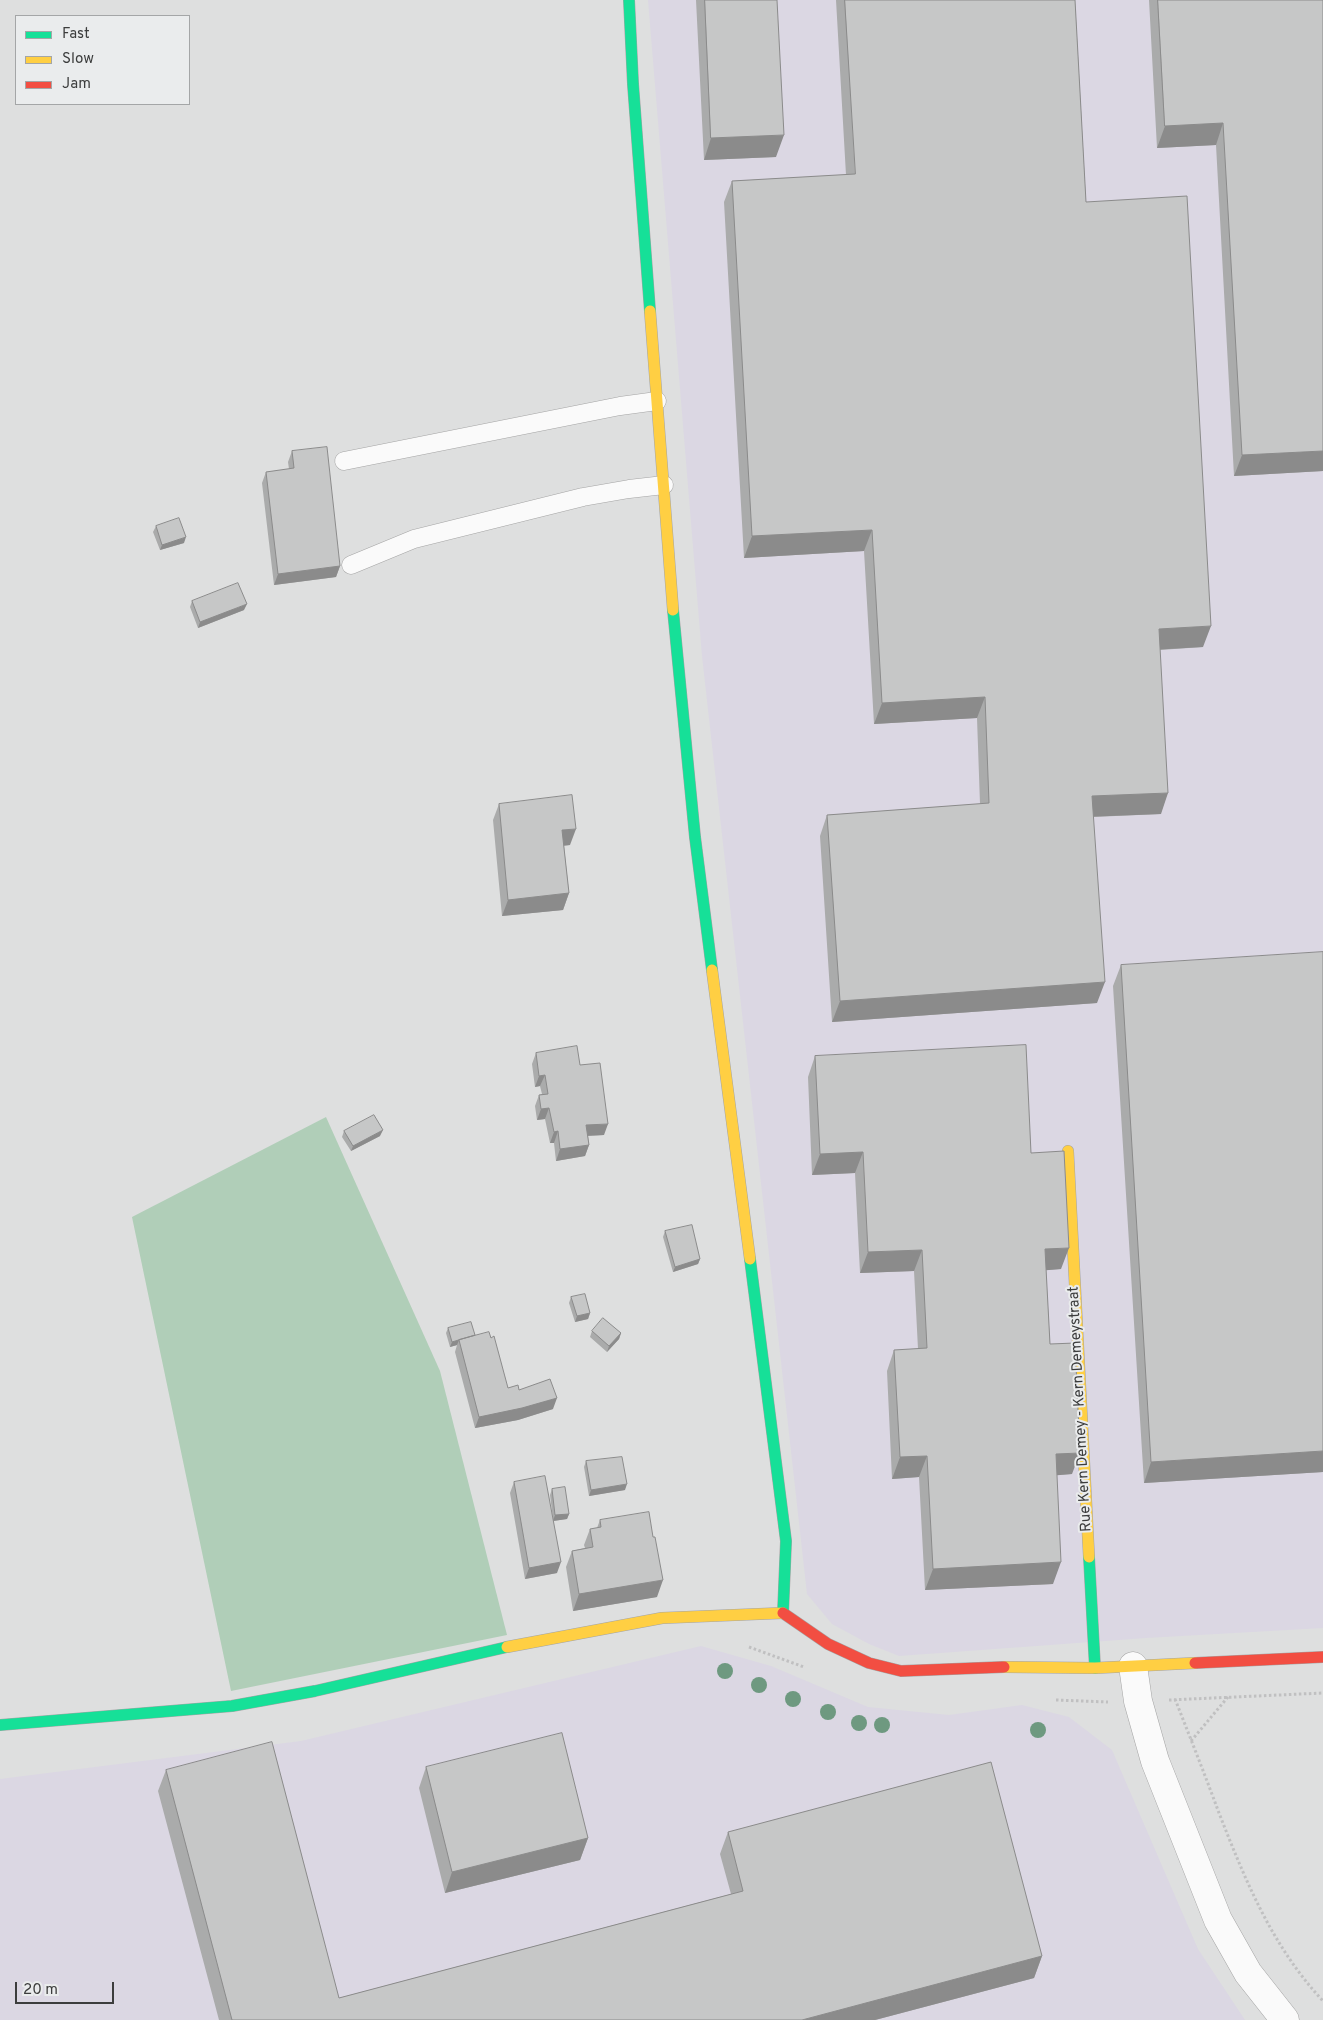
<!DOCTYPE html>
<html>
<head>
<meta charset="utf-8">
<style>
	body { margin:0 }
	#map { position:relative; width:1323px; height:2020px; overflow:hidden; background:#dedfdf; font-family:Overpass,sans-serif }
	canvas { display:block }
	.legend { position:absolute; left:15px; top:15px; width:175px; height:90px; box-sizing:border-box; background:#eaeced; border:1px solid #a4a6a7; margin:0; padding:6px 9px; list-style:none; font-size:15px; color:#3c3d3d }
	.legend li { display:flex; align-items:center; gap:10px; height:25px }
	.legend b { width:25px; border:1px solid #a4a6a7 }
	.scale { position:absolute; left:15px; top:1982px; width:99px; height:22px; box-sizing:border-box; border:2px solid #3c3d3d; border-top:0; padding-left:6px; font-size:15px; line-height:18px; white-space:nowrap; color:#3c3d3d; -webkit-text-stroke:4px #eaeced; paint-order:stroke }
</style>
</head>
<body>
<div id="map">
<canvas width="1323" height="2020"></canvas>
<ul class="legend">
<li><b style="height:6px;background:#16e098"></b>Fast</li>
<li><b style="height:6px;background:#ffcf43"></b>Slow</li>
<li><b style="height:6px;background:#f24e42"></b>Jam</li>
</ul>
<div class="scale">20 m</div>
</div>
<script>
const context = document.querySelector('canvas').getContext('2d');
context.lineJoin = 'round';
function fillPath(path, color) {
  context.fillStyle = color;
  context.fill(path, 'evenodd');
}
function strokePath(path, color, width, dash) {
  context.strokeStyle = color;
  context.lineWidth = width;
  context.lineCap = dash ? 'butt' : 'round';
  context.setLineDash(dash || []);
  context.stroke(path);
}
function label(font, color, halo, rows, align = 'center') {
  context.font = font + ' Overpass,sans-serif';
  context.lineWidth = 4;
  context.setLineDash([]);
  context.textBaseline = 'middle';
  context.strokeStyle = halo;
  context.fillStyle = color;
  for (const [text, x, y, turn = 0] of rows) {
    context.save();
    context.translate(x, y);
    context.rotate((+turn || 0) * Math.PI / 180);
    context.textAlign = isNaN(turn) ? turn : align;
    if (halo) context.strokeText(text, 0, 0);
    context.fillText(text, 0, 0);
    context.restore();
  }
}
fillPath(new Path2D(`
	M648 0H1323V1628L1146 1638 899 1656 869 1644 832 1624 807 1594 702 656Z
	M701 1646 771 1666 868 1707 949 1715 1022 1705 1069 1717 1112 1750 1198 1949 1245 2020H0V1779L301 1741Z`), '#dbd7e3');
fillPath(new Path2D(`
	M326 1117 440 1371 507 1635 231 1691 132 1217Z`), '#b0ceb8');
const lane = new Path2D(`
	M344 461 620 406 657 401
	M351 565 414 539 583 497 629 489 664 485`);
const street = new Path2D(`
	M1133 1666 1138 1701 1155 1761 1218 1920 1248 1973 1285 2020`);
const fast = new Path2D(`
	M629 0 633 84 650 311
	M673 610 695 837 712 970
	M750 1259 786 1541 783 1613
	M1089 1557 1095 1668
	M0 1725 232 1706 315 1691 507 1647`);
const slow = new Path2D(`
	M650 311 673 610
	M712 970 750 1259
	M1068 1151 1089 1557
	M507 1647 662 1618 783 1613
	M1004 1667 1095 1668 1195 1663`);
const jam = new Path2D(`
	M783 1613 828 1644 869 1663 901 1671 1004 1667
	M1195 1663 1323 1657`);
strokePath(lane, '#a4a4a4', 19);
strokePath(street, '#a4a4a4', 29);
strokePath(fast, '#a4a4a4', 12);
strokePath(slow, '#a4a4a4', 12);
strokePath(jam, '#a4a4a4', 12);
strokePath(new Path2D(`
	M749 1647 804 1667
	M1175 1699C1190 1737 1205 1775 1219 1813 1246 1882 1272 1946 1323 2001
	M1056 1700 1108 1702
	M1169 1700 1323 1693
	M1191 1741 1228 1697`), '#c0c0c1', 3, [2.5, 2.5]);
strokePath(lane, '#fafafa', 18);
strokePath(street, '#fafafa', 28);
strokePath(fast, '#16e098', 11);
strokePath(slow, '#ffcf43', 11);
strokePath(jam, '#f24e42', 11);
context.fillStyle = '#6e9980';
for (const [x, y] of [
	[725,1671],
	[759,1685],
	[793,1699],
	[828,1712],
	[859,1723],
	[882,1725],
	[1038,1730]
]) {
  context.beginPath();
  context.arc(x, y, 8, 0, 2 * Math.PI);
  context.fill();
}
fillPath(new Path2D(`
	M696 0H777L776 157 704 160Z
	M836 0H1075L1086 202 1203 647 1160 650 1161 814 1093 817 1097 1003 832 1022 820 836 827 815 980 804 977 718 874 724 864 551 744 558 724 202 732 181 846 175Z
	M1149 0H1323V471L1234 476 1216 145 1157 148Z
	M292 451 340 566 336 577 274 585 262 483 266 472 289 469 288 462Z
	M156 526 184 543 160 550 153 532Z
	M192 601 244 610 198 628 190 607Z
	M499 804 570 845 564 846 569 893 563 910 502 916 493 820Z
	M1121 965 1323 1472 1144 1483 1113 986Z
	M536 1053 580 1065 604 1135 588 1136 589 1145 585 1156 556 1161 554 1143H550L545 1119 537 1120 535 1106 539 1095 542 1094 540 1086 535 1087 532 1064Z
	M815 1056 1031 1153 1061 1269 1046 1270 1050 1344 1072 1474 1057 1475 1053 1584 925 1590 919 1477 892 1479 887 1371 894 1350 918 1349 914 1271 860 1273 855 1173 812 1175 808 1077Z
	M344 1131 380 1136 351 1151 342 1137Z
	M665 1231 700 1259 698 1264 673 1272 663 1237Z
	M571 1297 590 1313 588 1319 575 1322 569 1303Z
	M448 1328 475 1335 508 1388 519 1390 553 1409 518 1420 475 1428 455 1352 457 1345 450 1347 446 1333Z
	M592 1331 621 1333 619 1339 607 1352 590 1337Z
	M586 1461 625 1490 589 1496 584 1467Z
	M514 1482 553 1519 550 1495 552 1489 569 1514 567 1519 553 1521 557 1573 525 1579 510 1493Z
	M600 1520 657 1597 573 1611 566 1567 572 1551 585 1548 584 1545 590 1529 597 1528Z
	M426 1767 588 1838 580 1860 445 1893 419 1788Z
	M166 1770 339 1998 731 1894 720 1854 728 1832 1042 1956 1034 1978 875 2020H219L158 1791Z`), '#aaabab');
fillPath(new Path2D(`
	M1223 123 1216 145 1157 148 1165 126Z
	M784 135 776 157 704 160 711 138Z
	M1323 451V471L1234 476 1242 455Z
	M872 530 864 551 744 558 752 536Z
	M186 537 184 543 160 550 162 545Z
	M340 566 336 577 274 585 278 574Z
	M247 604 244 610 198 628 200 622Z
	M1211 626 1203 647 1151 650 1159 629Z
	M985 697 977 718 874 724 882 703Z
	M1168 793 1161 814 1084 817 1092 796Z
	M576 829 570 845 556 846 562 830Z
	M569 893 563 910 502 916 508 900Z
	M1105 982 1097 1003 832 1022 840 1001Z
	M545 1075 540 1086 535 1087 539 1076Z
	M549 1108 545 1119 537 1120 541 1109Z
	M608 1124 604 1135 582 1136 586 1125Z
	M383 1130 380 1136 351 1151 353 1146Z
	M558 1131 554 1143H550L554 1132Z
	M589 1145 585 1156 556 1161 560 1149Z
	M863 1152 855 1173 812 1175 820 1154Z
	M1069 1248 1061 1269 1037 1271 1045 1249Z
	M922 1250 914 1271 860 1273 868 1252Z
	M700 1259 698 1264 673 1272 675 1267Z
	M590 1313 588 1319 575 1322 577 1316Z
	M621 1333 619 1339 607 1352 609 1346Z
	M475 1335 459 1340 457 1345 450 1347 452 1342Z
	M557 1398 553 1409 518 1420 475 1428 479 1417Z
	M1323 1451V1472L1144 1483 1151 1462Z
	M1080 1453 1072 1474 1048 1476 1056 1454Z
	M927 1456 919 1477 892 1479 900 1457Z
	M627 1484 625 1490 589 1496 591 1490Z
	M569 1514 567 1519 553 1521 555 1515Z
	M561 1562 557 1573 525 1579 529 1568Z
	M1061 1562 1053 1584 925 1590 933 1569Z
	M663 1580 657 1597 573 1611 579 1594Z
	M588 1838 580 1860 445 1893 452 1872Z
	M1042 1956 1034 1978 875 2020H802Z`), '#8b8b8b');
const building = new Path2D(`
	M705 0H777L784 135 711 138Z
	M845 0H1075L1086 202 1187 196 1211 626 1159 629 1168 793 1092 796 1105 982 840 1001 827 815 989 803 985 697 882 703 872 530 752 536 732 181 855 174Z
	M1158 0H1323V451L1242 455 1223 123 1165 126Z
	M327 447 340 566 278 574 266 472 294 468 292 451Z
	M179 518 186 537 162 545 156 526Z
	M238 583 247 604 200 622 192 601Z
	M572 795 576 829 562 830 569 893 508 900 499 804Z
	M1323 952V1451L1151 1462 1121 965Z
	M1026 1045 1031 1153 1064 1151 1069 1248 1045 1249 1050 1344 1075 1343 1080 1453 1056 1454 1061 1562 933 1569 927 1456 900 1457 894 1350 927 1348 922 1250 868 1252 863 1152 820 1154 815 1056Z
	M577 1046 580 1065 600 1063 608 1124 586 1125 589 1145 560 1149 558 1131 554 1132 549 1108 541 1109 539 1095 548 1094 545 1075 539 1076 536 1053Z
	M374 1115 383 1130 353 1146 344 1131Z
	M692 1225 700 1259 675 1267 665 1231Z
	M585 1294 590 1313 577 1316 571 1297Z
	M603 1318 621 1333 609 1346 592 1331Z
	M471 1322 475 1335 452 1342 448 1328Z
	M489 1332 491 1338 494 1336 508 1388 518 1385 519 1390 550 1379 557 1398 522 1408 479 1417 459 1340Z
	M622 1457 627 1484 591 1490 586 1461Z
	M545 1476 561 1562 529 1568 514 1482Z
	M565 1487 569 1514 555 1515 552 1489Z
	M649 1512 653 1537H655L663 1580 579 1594 572 1551 593 1547 590 1529 601 1527 600 1520Z
	M562 1733 588 1838 452 1872 426 1767Z
	M272 1742 339 1998 743 1891 728 1832 991 1762 1042 1956 802 2020H232L166 1770Z`);
fillPath(building, '#c6c7c7');
strokePath(building, '#8b8b8b', 1);
label('15px', '#3c3d3d', '#eaeced', [
	["Rue Kern Demey - Kern Demeystraat",1081,1409,-93]
]);
</script>
</body>
</html>
